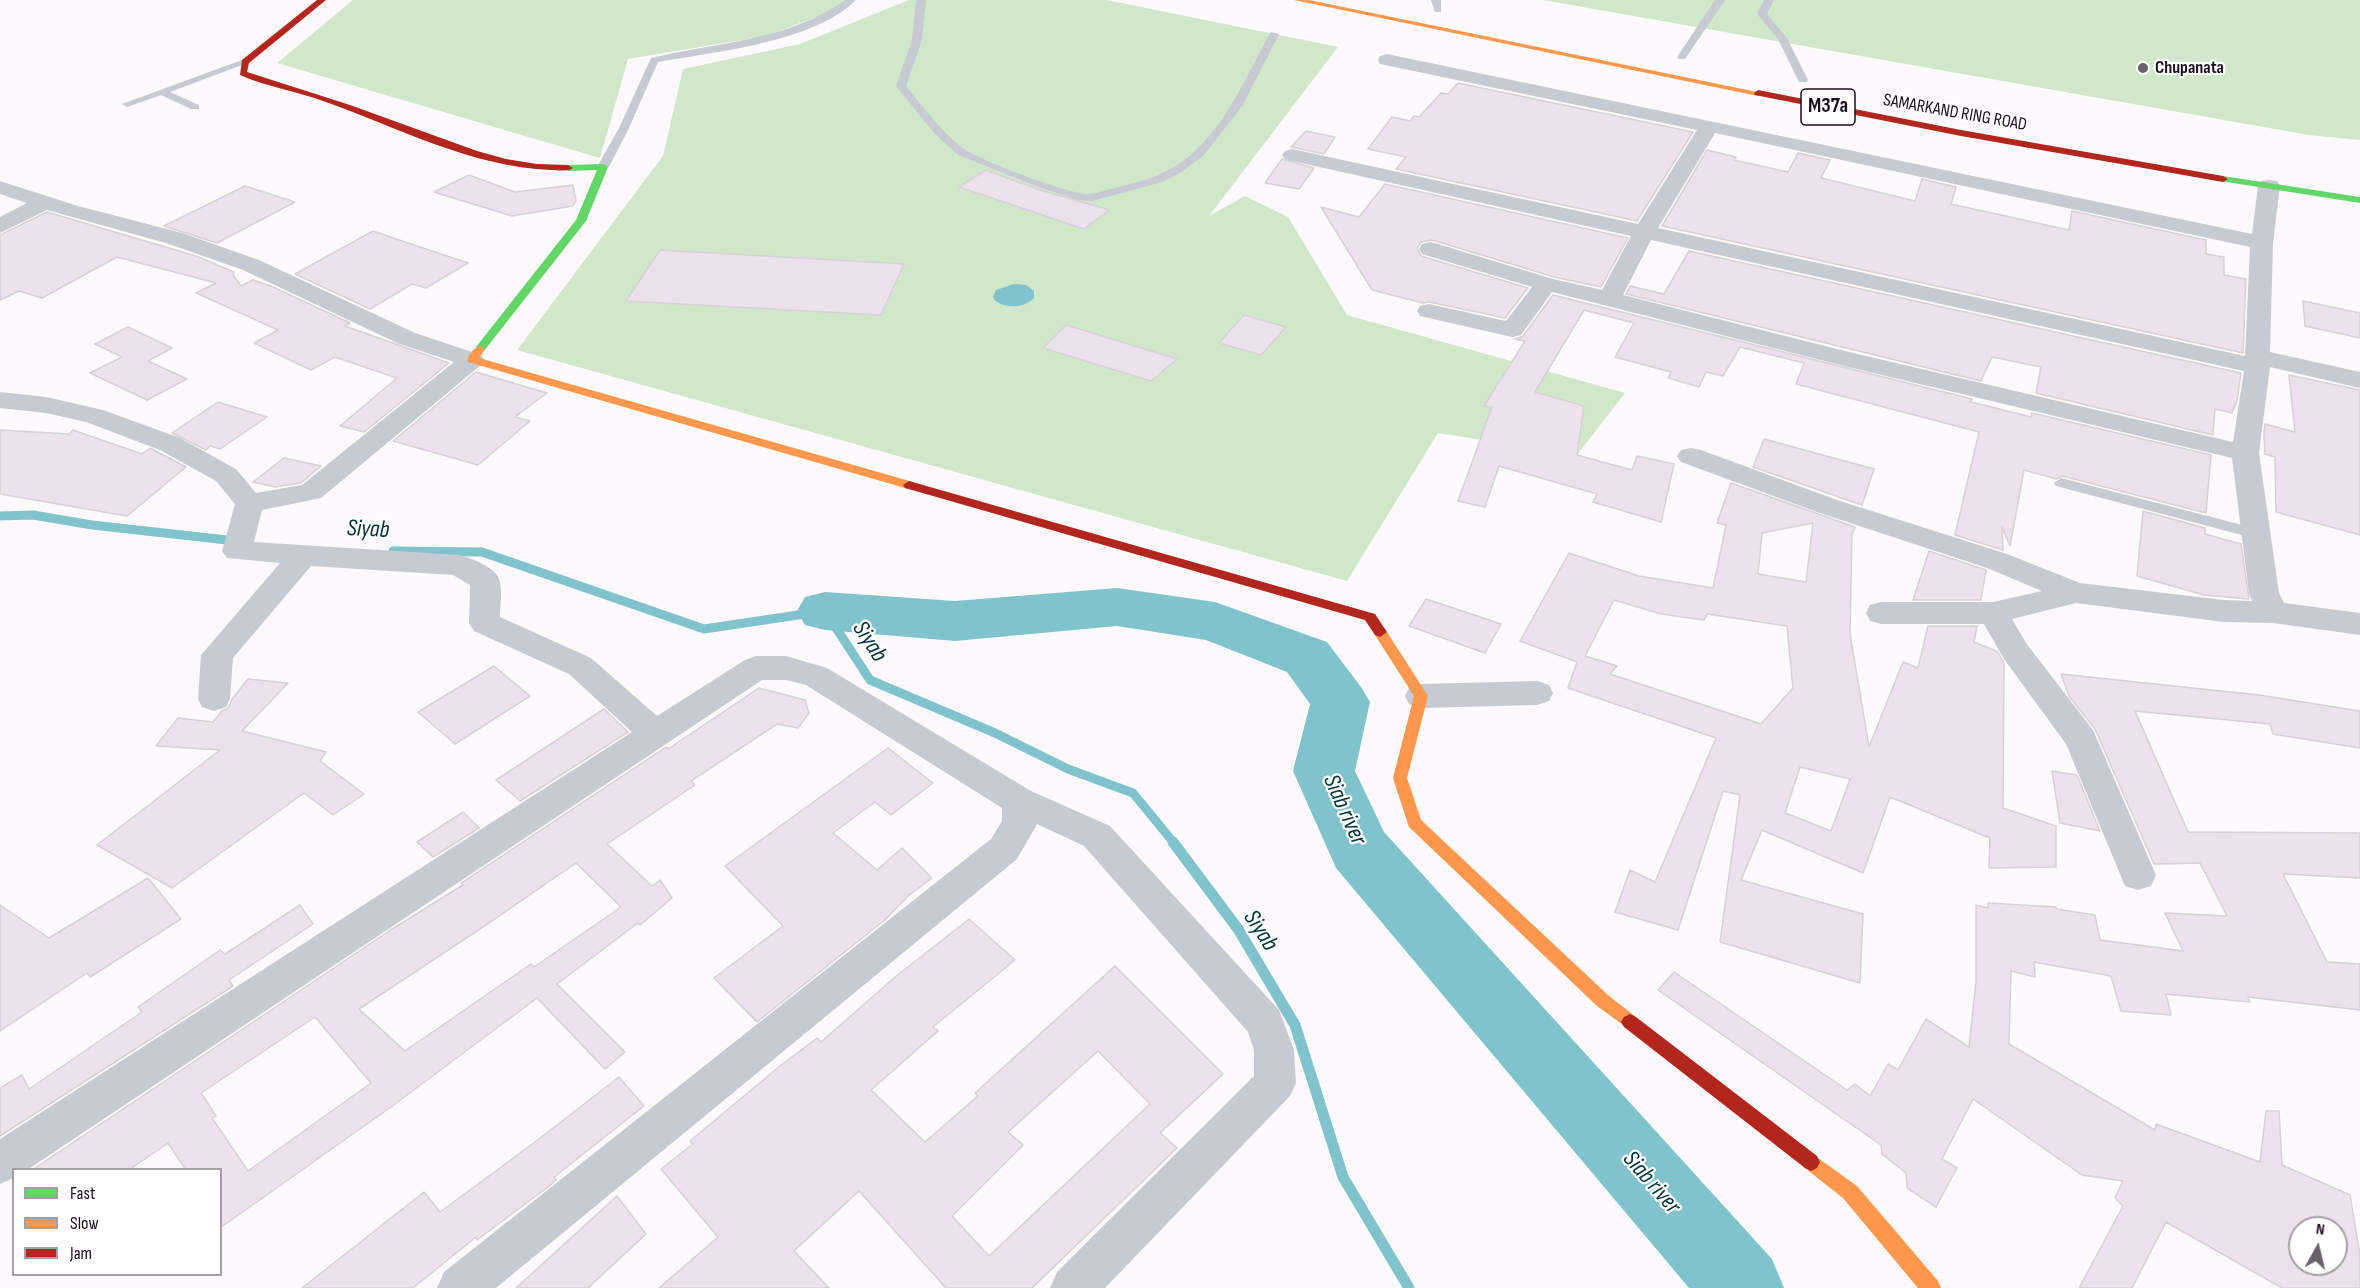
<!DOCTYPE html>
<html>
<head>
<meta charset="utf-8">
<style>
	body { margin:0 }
	#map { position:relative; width:2360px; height:1288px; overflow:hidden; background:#fdf9fd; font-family:"Sofia Sans Condensed",sans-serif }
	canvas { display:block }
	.legend { position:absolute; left:12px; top:1168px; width:210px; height:108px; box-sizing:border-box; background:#fff; border:2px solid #a3a0a4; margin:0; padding:8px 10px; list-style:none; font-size:18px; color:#1a111b }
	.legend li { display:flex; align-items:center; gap:12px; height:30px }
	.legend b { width:30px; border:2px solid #a3a0a4 }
	.north { position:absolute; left:2288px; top:1216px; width:60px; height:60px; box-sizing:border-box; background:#fff; border:2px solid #a3a0a4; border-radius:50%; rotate:8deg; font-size:16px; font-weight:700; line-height:24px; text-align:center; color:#1a111b }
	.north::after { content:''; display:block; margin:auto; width:21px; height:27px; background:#69626a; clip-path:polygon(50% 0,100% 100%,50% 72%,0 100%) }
</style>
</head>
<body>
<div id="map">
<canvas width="2360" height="1288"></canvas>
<ul class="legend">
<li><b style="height:8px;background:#63d668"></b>Fast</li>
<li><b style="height:8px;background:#ff974d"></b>Slow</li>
<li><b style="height:8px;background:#b3261e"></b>Jam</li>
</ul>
<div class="north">N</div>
</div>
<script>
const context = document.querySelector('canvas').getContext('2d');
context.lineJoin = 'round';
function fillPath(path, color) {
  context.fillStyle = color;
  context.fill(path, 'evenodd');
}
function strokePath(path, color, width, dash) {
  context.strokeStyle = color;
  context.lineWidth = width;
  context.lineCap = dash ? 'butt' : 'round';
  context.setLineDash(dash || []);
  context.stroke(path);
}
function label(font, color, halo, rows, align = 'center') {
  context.font = font + ' "Sofia Sans Condensed",sans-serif';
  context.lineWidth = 4.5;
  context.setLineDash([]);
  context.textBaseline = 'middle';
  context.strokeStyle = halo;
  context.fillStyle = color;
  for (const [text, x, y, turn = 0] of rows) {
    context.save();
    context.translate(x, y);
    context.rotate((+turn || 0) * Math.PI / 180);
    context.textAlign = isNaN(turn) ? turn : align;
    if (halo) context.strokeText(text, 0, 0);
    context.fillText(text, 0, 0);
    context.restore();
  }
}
fillPath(new Path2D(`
	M353 0H853L827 13 766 36 628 59 600 158 277 63Z
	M909 0H1107L1338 47 1209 216 1245 196 1288 217 1347 315 1625 393 1577 455 1438 433 1347 581 517 350 663 156 683 69 800 44Z
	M1543 0H2360V140L2309 135Z`), '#d0e7ca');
fillPath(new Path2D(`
	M1014 284 1026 285 1034 291V298C1024 308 1008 309 995 301L993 297 996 290Z`), '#80c3cd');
strokePath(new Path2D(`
	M0 516 33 515 92 525 236 541
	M393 551 482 552 704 629 825 611 870 680 995 733 1068 769 1133 793 1174 843`), '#80c3cd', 9);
strokePath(new Path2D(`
	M1173 842 1238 929 1295 1025 1343 1177 1409 1288`), '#80c3cd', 11);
fillPath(new Path2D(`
	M1117 588 1215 602 1327 642 1361 687 1370 702 1355 771 1384 832 1772 1259 1784 1288H1689L1336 868 1293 771 1310 704 1287 672 1206 640 1117 626 955 641 825 630 805 625 797 611 805 597 825 592 955 601Z`), '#80c3cd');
const building = new Path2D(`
	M1458 83 1693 132 1637 221 1396 169 1406 157 1368 149 1392 117 1410 121 1414 116 1419 117 1441 93 1448 94Z
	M1306 131 1335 137 1324 154 1291 147Z
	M1707 150 1736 157 1734 160 1788 172 1798 153 1830 160 1821 178 1915 201 1922 179 1956 187 1951 204 2069 230 2072 211 2206 240V254L2224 257V275L2246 279 2243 353 1662 226Z
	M1282 159 1314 168 1299 189 1265 183Z
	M986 170 1040 190 1109 210 1084 229 959 187Z
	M469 175 515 192 573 185 576 201 573 206 512 216 434 192Z
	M1385 184 1628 238 1601 287 1554 277 1439 242 1431 240 1421 242 1417 248 1421 256 1528 288 1505 318 1429 302 1423 303 1372 290 1321 207 1359 217Z
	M245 186 295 202 217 243 164 226Z
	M47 212 196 256 234 272 233 275 241 286 253 280 273 287 350 323 345 326 449 363 364 432 340 426 397 378 335 357 311 370 254 343 278 330 196 293 216 283 117 257 42 298 19 291 0 300V235Z
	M373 231 405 242 468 263 426 288 412 284 370 309 295 274Z
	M660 250 904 264 881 315 626 301Z
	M1689 251 2241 373 2237 401 2232 413 2215 409 2213 435 2036 393 2041 367 1992 357 1981 381 1626 294 1630 286 1664 294Z
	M1553 295 1972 399 1971 402 2031 417 2032 413 2211 455 2206 513 2062 476 2056 479 2024 470 2010 546 2002 527 2003 550 1955 535 1979 432 1796 384 1804 363 1740 347 1723 376 1706 372 1699 387 1668 378 1671 372 1615 357 1634 323 1584 310 1535 392 1584 406 1577 455 1632 470 1637 456 1674 464 1661 522 1593 502 1597 494 1499 466 1485 507 1458 501 1492 407 1484 406 1525 341 1515 339 1523 336Z
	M2303 301 2360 313V338L2305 326Z
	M1244 315 1286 327 1261 355 1219 343Z
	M1066 325 1177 359 1151 381 1043 348Z
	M128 327 172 348 148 361 187 379 147 400 90 373 122 357 95 344Z
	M476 372 547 393 515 417 530 421 478 465 393 441Z
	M2289 375 2360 390V535L2276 512 2275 457 2265 454 2264 434 2265 424 2295 432Z
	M218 402 267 417 220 449 210 446 206 450 172 433Z
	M0 430 69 434 73 430 142 454 150 448 186 467 127 516 0 494Z
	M1764 439 1874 469 1862 505 1753 467Z
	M284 458 321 466 301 483 275 487 253 482Z
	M1731 483 1855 527 1852 534 1850 634 1869 747 1903 662 1918 668 1928 626H1977L1974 642 1998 652 2004 663 2003 808 2056 826V867L1989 868 1990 838 1890 797 1863 873 1762 830 1741 880 1863 914 1860 983 1720 942 1740 795 1723 791 1678 930 1615 912 1630 870 1655 882 1716 738 1568 688 1577 662 1520 641 1569 553 1639 576 1713 588 1726 525 1717 523ZM1813 523 1806 582 1758 574 1762 533ZM1614 600 1661 614 1704 620 1707 614 1787 626 1793 688 1761 724 1610 674 1617 666 1585 656ZM1800 767 1850 779 1831 831 1785 813Z
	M2143 511 2205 528V534L2241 544 2249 599 2204 595 2137 576Z
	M1929 551 1986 570 1981 600H1913Z
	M1426 599 1501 624 1485 653 1409 626Z
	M494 666 530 696 455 744 418 712Z
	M2061 674 2259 695 2360 711V748L2273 734 2270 724 2135 711 2188 832 2360 833V878L2283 874 2327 962 2360 964V1010L2248 997 2250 1002 2166 994 2171 1015 2121 1011 2111 976 2034 962 2035 977 2011 971 2009 1044 2155 1130 2156 1124 2260 1162 2266 1111H2279L2282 1165 2350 1195 2360 1255V1288H2282L2166 1222 2132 1288H2079L2123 1206 2115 1198 2123 1181 2082 1175 1973 1099 1942 1159 1957 1168 1936 1207 1907 1188 1906 1173 1882 1154 1881 1145 1658 990 1674 972 1847 1090 1855 1084 1870 1096 1888 1064 1898 1070 1926 1019 1969 1047 1976 982V905L1988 908V903L2056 907V909L2095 915 2100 940 2183 951 2165 913 2227 916 2200 863 2154 864 2095 729 2069 696ZM2300 1228H2336V1264H2300Z
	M248 679 288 683 242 731 326 752 320 761 364 794 333 815 304 793 172 888 97 845 220 750 156 746 178 718 213 722 222 711 228 708 232 699Z
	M759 688 805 700 809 713 798 728 777 724 691 781 695 785 607 844 652 886 660 880 672 898 640 925 638 923 557 984 625 1052 605 1069 537 998 391 1107 220 1228V1170H186L168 1143 129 1170H32L389 931 463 885 461 883 666 747 668 749ZM576 863 621 907 534 967 531 964 405 1051 359 1009 486 925ZM315 1017 371 1083 248 1171 212 1118 216 1116 201 1093Z
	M604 709 628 732 520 801 496 780Z
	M888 748 933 783 891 815 875 802 833 833 877 870 902 848 932 878 908 896 886 919 757 1022 714 978 783 926 725 866Z
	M2052 771 2077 775 2100 831 2060 823Z
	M463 812 479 828 433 857 417 842Z
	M148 878 181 919 90 977 87 973 0 1031V905L49 938Z
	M300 905 313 924 229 980 233 986 0 1136V1088L22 1075 29 1089 142 1012 138 1007 220 950 225 954Z
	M969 919 1015 960 933 1027 938 1031 871 1090 925 1142 978 1096 975 1093 1115 966 1223 1074 1160 1133 1177 1148 1032 1288H946L859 1191 794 1251 829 1288H659L718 1237 661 1169 693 1144 690 1141 780 1066 817 1038 821 1042 894 978ZM1098 1051 1150 1104 989 1256 952 1216 1023 1145 1008 1132Z
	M619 1077 644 1106 554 1177 556 1180 548 1187 477 1240 476 1237 413 1288H302L424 1192 440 1212 535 1142Z
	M617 1196 646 1234 588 1288H516Z`);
fillPath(building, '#ede1ee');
strokePath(building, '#d7d0d8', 1.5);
fillPath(new Path2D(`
	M845 0H856C815 42 714 52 658 62L629 128 609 167 603 170 597 167 619 128 651 58C717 42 788 41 845 0Z
	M916 0H926L922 40 906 86C924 108 942 133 964 149 979 160 1071 195 1088 194 1095 194 1103 191 1110 189 1142 182 1171 174 1196 150 1231 117 1247 73 1271 32L1279 34 1243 105 1204 155 1180 173 1162 182 1092 201 1078 200 1041 188 958 155 934 133 896 86 912 40Z
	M1431 0H1441V12H1435Z
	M1715 0H1725L1685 59H1679L1677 57Z
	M1764 0H1774L1767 14 1787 38 1808 80 1807 82H1799L1778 39 1757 14Z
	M242 60 250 62 170 92 199 105V109H191L161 95 127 107 122 104Z
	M2061 478 2262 530 2265 534 2257 539 2056 486 2054 483Z`), '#c6cbd3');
fillPath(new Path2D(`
	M1387 54 2252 234 2258 186 2261 181 2269 180 2277 181 2280 186 2273 243 2270 352 2360 372V388L2270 367 2259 453 2279 593 2284 603 2360 613V635L2273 623 2224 622 2076 603 2012 619 2026 643 2093 730 2156 875 2151 886 2138 890 2125 886 2066 744 2004 659 1984 624H1881L1870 621 1866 613 1870 605 1881 602H1993L2042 591 1987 568 1817 512 1681 462 1677 456 1681 450 1691 448 1701 450 1837 500 2007 554 2080 583 2224 600 2252 601 2249 593 2232 458 1848 367 1552 292 1521 335 1512 337 1420 316 1417 311 1420 306 1429 304 1506 321 1532 287 1422 254 1419 249 1422 244 1430 242 1438 244 1553 279 1602 290 1631 236 1292 161 1285 159 1282 155 1285 151 1292 149 1638 224 1697 130 1380 64 1378 60 1380 56ZM1715 133 2250 247 2245 356 1658 228ZM1651 240 2244 371 2233 442 1849 352 1623 295Z
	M0 181 78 206 182 233 259 260 415 333 481 355 485 360 481 365 321 498 262 510 254 542 459 555C471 558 495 567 499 579 503 589 500 606 500 617L591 658 657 716 745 660 756 656H786L827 668 1031 791 1110 826 1279 1010 1294 1050 1296 1083 1290 1096 1105 1288H1050L1057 1272 1254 1076V1050L1248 1032 1084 846 1037 824 1017 859 496 1288H437L444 1272 991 839 1002 821V808L806 685 786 680H762L27 1170H14V1178L0 1184V1139L632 732 569 674 474 631 469 623 470 585 453 575 311 566 233 658 230 699 226 707 214 711 202 707 198 699 201 655 280 563 227 558 222 551 235 504 216 481 160 450 86 422 46 413 0 408V392L46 397 103 410 180 438 236 469 256 493 302 485 454 362 397 343 243 270 166 243 47 210 0 233V217L27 203 0 194Z
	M1537 681 1549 685 1553 693 1549 701 1537 705 1421 708 1409 704 1405 696 1409 688 1421 684Z`), '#c6cbd3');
fillPath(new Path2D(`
	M603 164 608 167 586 221 484 351H476V347L576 220 597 170 568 171 563 168 568 165Z
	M2223 176 2360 197V203L2220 181V177Z`), '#63d668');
fillPath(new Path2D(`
	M1294 0H1309L1762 93 1758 96Z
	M480 346 485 349 479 358 913 482 915 485 909 489 905 488 468 362C466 357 475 347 480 346Z
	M1380 627 1385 629 1428 696 1407 778 1421 820 1609 996 1636 1017 1639 1022 1636 1027 1630 1030 1597 1006 1409 827 1393 778 1414 696 1373 632Z
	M1811 1153 1857 1186 1938 1281 1941 1288H1918L1843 1198 1805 1168 1802 1162 1805 1156Z`), '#ff974d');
fillPath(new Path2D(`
	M317 0H326L249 63 247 72 350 105 477 151 506 159 537 164 568 165 573 168C567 172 558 170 551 170 471 167 397 127 323 101 296 91 267 87 240 75L242 60Z
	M1758 90 1961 130 2223 176 2228 179 2223 182 1961 136 1755 95 1754 93Z
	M909 481 1375 614 1387 632 1380 637 1375 635 1365 620 905 488 903 485Z
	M1630 1014 1636 1017 1817 1156 1820 1162 1817 1168 1811 1171 1805 1168 1624 1027 1621 1022 1624 1017Z`), '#b3261e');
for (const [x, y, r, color] of [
	[2143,68,6,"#69626a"]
]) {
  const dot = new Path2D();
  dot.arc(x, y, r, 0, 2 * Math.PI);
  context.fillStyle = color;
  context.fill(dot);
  strokePath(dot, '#fff', 2);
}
label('bold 18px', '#1a111b', '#fff', [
	["Chupanata",2155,68]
], 'left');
label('18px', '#1a111b', '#fff', [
	["SAMARKAND RING ROAD",1955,113,10]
]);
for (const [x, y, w] of [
	[1828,107,54]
]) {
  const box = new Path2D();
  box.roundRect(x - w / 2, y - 18, w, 36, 4.5);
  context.fillStyle = '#fff';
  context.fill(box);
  strokePath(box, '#1a111b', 1.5);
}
label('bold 21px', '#1a111b', null, [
	["M37a",1828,107]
]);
label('italic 24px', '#013237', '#fff', [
	["Siyab",368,530,3],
	["Siyab",869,642,57],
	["Siab river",1344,810,66],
	["Siyab",1260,931,57],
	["Siab river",1651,1183,49]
]);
</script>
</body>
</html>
